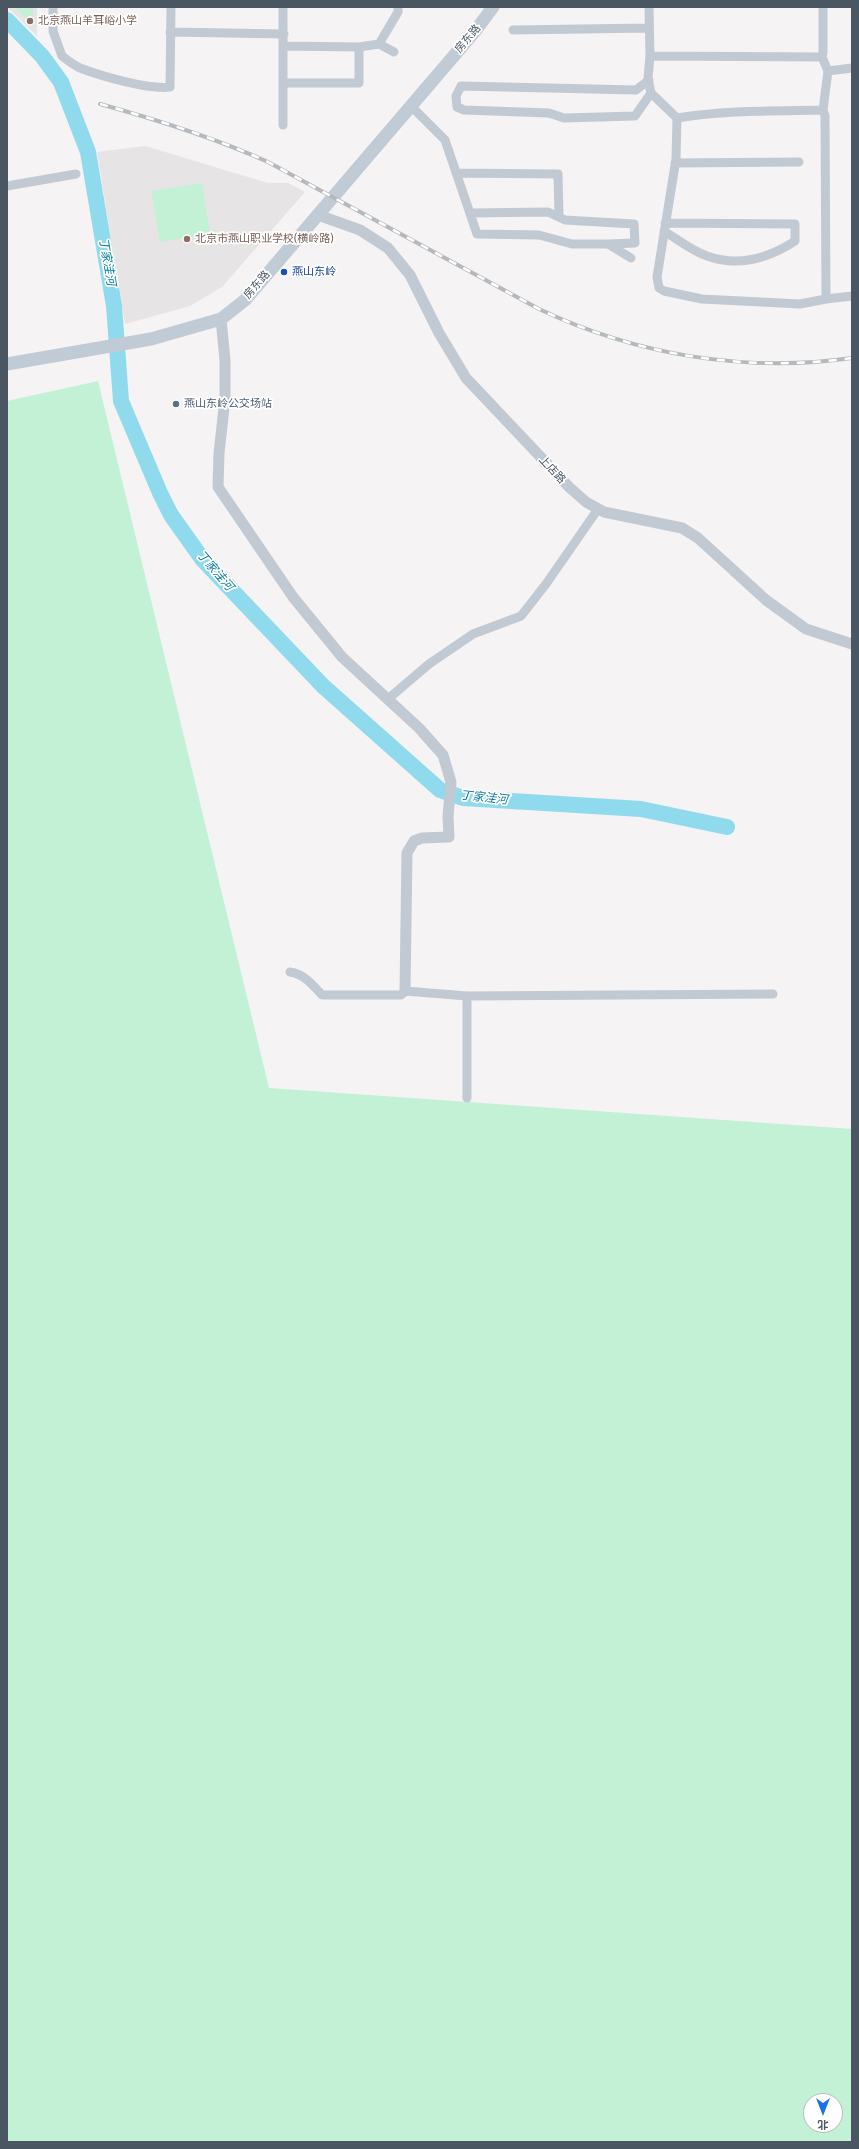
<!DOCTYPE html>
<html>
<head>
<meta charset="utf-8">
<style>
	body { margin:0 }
	#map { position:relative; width:859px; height:2149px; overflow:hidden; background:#f5f3f3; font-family:"Fira Sans Condensed","Noto Sans SC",sans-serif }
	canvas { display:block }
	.frame { position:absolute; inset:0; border:8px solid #4a5661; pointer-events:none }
	.north { position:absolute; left:803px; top:2093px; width:40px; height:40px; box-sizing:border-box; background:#fff; border:1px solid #b7bbc0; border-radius:50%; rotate:180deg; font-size:11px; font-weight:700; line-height:16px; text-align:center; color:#4a5661 }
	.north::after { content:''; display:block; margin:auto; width:14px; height:18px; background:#1a73e8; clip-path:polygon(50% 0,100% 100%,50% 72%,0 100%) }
</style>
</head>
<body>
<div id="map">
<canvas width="859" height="2149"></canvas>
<div class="frame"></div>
<div class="north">北</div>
</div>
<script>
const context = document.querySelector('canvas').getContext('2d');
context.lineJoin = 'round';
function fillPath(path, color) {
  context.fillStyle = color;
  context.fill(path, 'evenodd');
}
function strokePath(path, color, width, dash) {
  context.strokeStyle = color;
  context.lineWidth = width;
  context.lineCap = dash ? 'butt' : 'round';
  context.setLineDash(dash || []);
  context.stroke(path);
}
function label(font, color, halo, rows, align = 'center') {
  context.font = font + ' "Fira Sans Condensed","Noto Sans SC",sans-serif';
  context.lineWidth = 3.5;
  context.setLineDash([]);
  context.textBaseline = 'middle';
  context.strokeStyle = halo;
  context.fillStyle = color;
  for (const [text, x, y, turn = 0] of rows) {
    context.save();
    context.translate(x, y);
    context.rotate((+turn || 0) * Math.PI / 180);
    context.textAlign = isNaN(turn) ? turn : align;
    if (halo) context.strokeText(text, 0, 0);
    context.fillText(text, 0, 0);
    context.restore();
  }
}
fillPath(new Path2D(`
	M7 7H37V36Z
	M145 146 268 183H288L305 192 222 287 190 306 125 324 97 152Z`), '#e6e4e5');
fillPath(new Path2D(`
	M14 7H33L32 25Z
	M202 183 210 234 160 242 151 191Z
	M98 381 269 1088 852 1129V2142H7V401ZM811 2101H835V2125H811Z`), '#c3f1d5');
strokePath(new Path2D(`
	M7 20 42 56 61 82 88 152 114 306 121 401 160 493 171 515 203 560 323 686 440 790 463 798 641 809 727 827`), '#90daee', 16);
strokePath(new Path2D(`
	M53 7V31L62 56C67 60 74 65 80 68 101 76 149 90 170 87L171 7
	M649 7 650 56 648 78 651 93 677 118 676 159 657 277 659 288 664 291 702 299 800 304 826 299 852 296
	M823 7V52L822 57 828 71 823 110 825 116 826 299
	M513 30 648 28
	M170 32 284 34
	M284 46 359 47
	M394 52 379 44 398 12V7
	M650 56 822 57
	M828 71 852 68
	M649 80 636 90 461 86 456 96 457 107 464 110 549 113 564 118 635 116 651 93
	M283 83H359V47L379 44
	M411 106 445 140 477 234 539 235 572 244H608L631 258
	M677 118C725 110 774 111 823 110
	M283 125V7
	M675 163 799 162
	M456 173 558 174 559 217
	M7 186 76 174
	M470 213 548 212 565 220 634 224 635 243 608 244
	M664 231C677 239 692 251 707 256 738 267 769 258 795 241V224L665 223
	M388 699 429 664 473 634 521 616 546 584 598 509
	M290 972C304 974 313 985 322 995H401L405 991 467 996 773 994
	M467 996V1098`), '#c1cad2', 9);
strokePath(new Path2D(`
	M318 215 360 230 388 248 410 275 439 333 466 378 569 487 586 502 604 512 682 528 698 538 766 600 806 629 852 644
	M221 319 225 360V399L219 453 218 487 293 597 342 657 419 728 443 755 451 782 448 816 449 837 422 838 414 841 407 853 405 991`), '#c1cad2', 11);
strokePath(new Path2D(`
	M7 364 151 339 221 319 245 300 476 30 493 7`), '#c1cbd6', 13);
const rail = new Path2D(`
	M100 104C158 120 213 137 268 162L539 309C636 355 745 373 852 358`);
strokePath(rail, '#b5b8bd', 4);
strokePath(rail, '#fff', 2.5, [8]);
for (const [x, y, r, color] of [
	[30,21,4,"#8d6e63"],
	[187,239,4,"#8d6e63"],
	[284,272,4,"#1a4fb4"],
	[176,404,4,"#5c6f8a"]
]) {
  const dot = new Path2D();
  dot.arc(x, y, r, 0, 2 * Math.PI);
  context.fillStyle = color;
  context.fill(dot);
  strokePath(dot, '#fff', 1.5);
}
label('11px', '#785e54', '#fff', [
	["北京燕山羊耳峪小学",38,21],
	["北京市燕山职业学校(横岭路)",195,239]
], 'left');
label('11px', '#4a5661', '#fff', [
	["房东路",468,39,-50],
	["房东路",257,285,-49],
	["上店路",552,470,47]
]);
label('11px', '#164399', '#fff', [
	["燕山东岭",292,272]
], 'left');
label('11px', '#4e5e75', '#fff', [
	["燕山东岭公交场站",184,404]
], 'left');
label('italic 12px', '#0c7c9b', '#fff', [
	["丁家洼河",107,262,80],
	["丁家洼河",215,571,49],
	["丁家洼河",484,798,6]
]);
</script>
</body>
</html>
